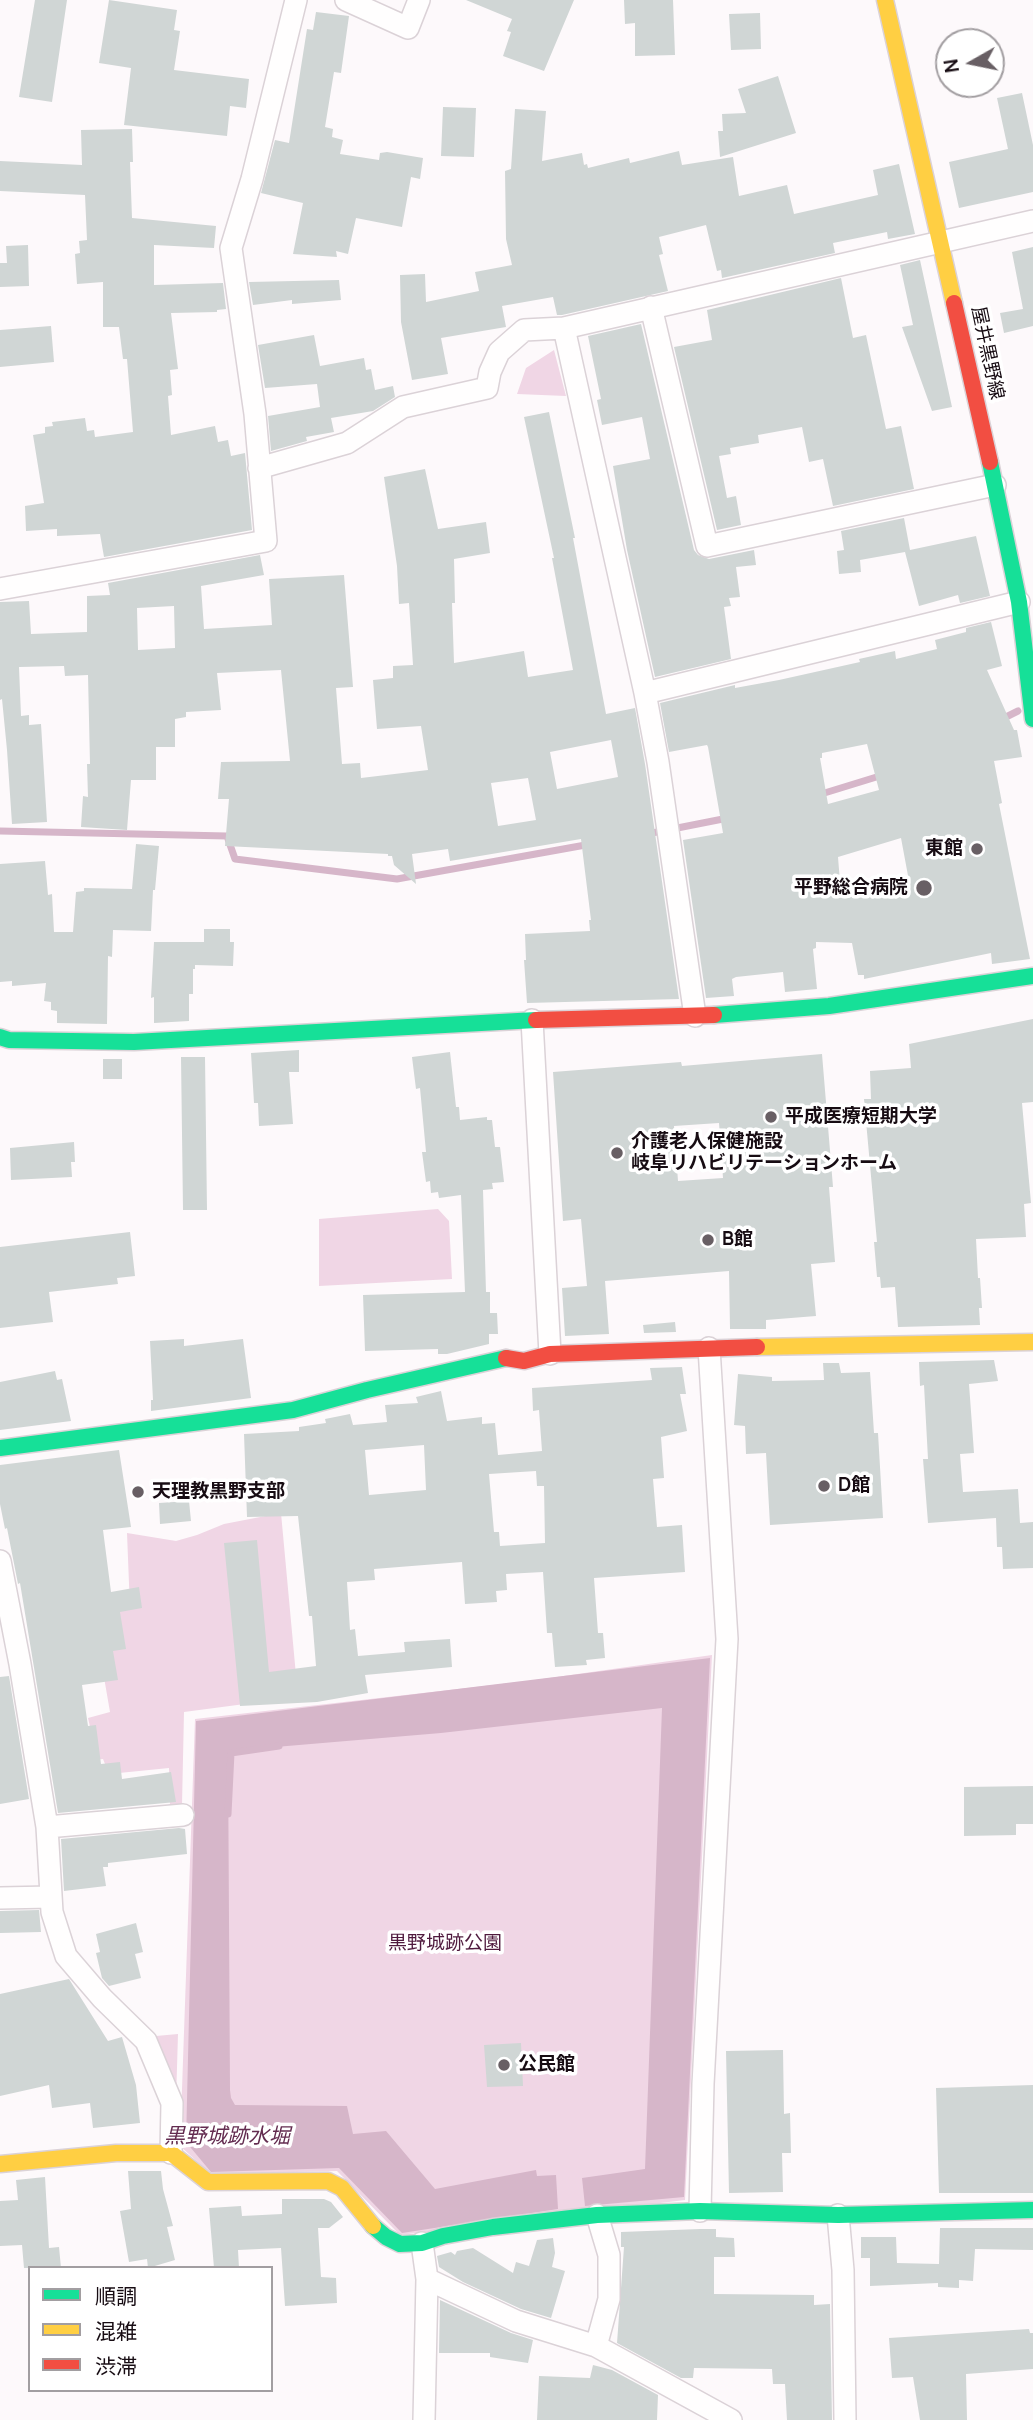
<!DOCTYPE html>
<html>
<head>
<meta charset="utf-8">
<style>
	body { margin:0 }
	#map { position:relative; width:1033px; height:2420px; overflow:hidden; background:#fdf9fb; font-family:Manrope,"Noto Sans JP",sans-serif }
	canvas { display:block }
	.legend { position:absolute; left:28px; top:2266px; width:245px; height:126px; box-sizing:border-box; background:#fff; border:2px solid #a29ea1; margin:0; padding:9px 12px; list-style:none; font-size:21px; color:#170c13 }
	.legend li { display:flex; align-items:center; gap:14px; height:35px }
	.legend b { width:35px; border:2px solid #a29ea1 }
	.north { position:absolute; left:935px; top:28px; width:70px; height:70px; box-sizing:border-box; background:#fff; border:2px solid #a29ea1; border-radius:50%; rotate:261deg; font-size:19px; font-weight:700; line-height:28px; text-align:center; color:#170c13 }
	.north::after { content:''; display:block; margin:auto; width:24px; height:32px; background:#685f64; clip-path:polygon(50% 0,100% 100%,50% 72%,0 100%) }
</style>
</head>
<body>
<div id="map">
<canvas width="1033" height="2420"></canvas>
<ul class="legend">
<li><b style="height:9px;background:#16e098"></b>順調</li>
<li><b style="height:9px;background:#ffcf43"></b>混雑</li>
<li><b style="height:9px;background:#f24e42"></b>渋滞</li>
</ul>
<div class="north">N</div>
</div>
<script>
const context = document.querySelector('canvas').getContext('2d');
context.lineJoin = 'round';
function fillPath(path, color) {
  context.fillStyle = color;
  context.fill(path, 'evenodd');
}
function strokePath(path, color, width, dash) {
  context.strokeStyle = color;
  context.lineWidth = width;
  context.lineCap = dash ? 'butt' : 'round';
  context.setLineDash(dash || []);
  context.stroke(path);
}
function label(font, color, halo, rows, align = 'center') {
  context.font = font + ' Manrope,"Noto Sans JP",sans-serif';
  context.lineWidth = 7;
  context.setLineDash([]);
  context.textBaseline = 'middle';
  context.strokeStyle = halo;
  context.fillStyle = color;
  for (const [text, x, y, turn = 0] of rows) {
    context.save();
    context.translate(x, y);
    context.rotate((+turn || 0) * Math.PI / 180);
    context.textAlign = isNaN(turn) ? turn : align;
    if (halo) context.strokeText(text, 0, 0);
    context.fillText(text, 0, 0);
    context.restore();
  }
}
fillPath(new Path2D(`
	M554 350 566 396 517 394 526 368Z
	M438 1209 449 1221 452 1279 319 1286V1219Z
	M281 1513 298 1697 184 1712 182 1805 170 1806 169 1768 109 1774 103 1759 70 1763 94 1744 88 1718 110 1712 101 1660 107 1612 130 1609 127 1533 176 1541 197 1535 224 1524Z
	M712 1655 685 2200 400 2235 337 2171 211 2174 180 2146 195 1719 528 1681Z
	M178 2034 176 2101 156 2036Z`), '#f0d6e5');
fillPath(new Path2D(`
	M710 1658 684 2197 585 2206 582 2178 645 2169 662 1708 441 1733 228 1751 230 2090 231 2098 235 2105 347 2106 353 2134 386 2131 435 2189 536 2170 537 2176 556 2175 558 2209 402 2233 339 2168 211 2172 186 2142 196 1721Z`), '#d6b6c9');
strokePath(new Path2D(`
	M1002 719 1018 711
	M818 795 883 775
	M0 831 227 836 235 859 397 879 591 844
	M647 834 728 818
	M228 1814 231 1753 279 1746`), '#d6b6c9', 7);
fillPath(new Path2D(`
	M35 0H67L52 102 19 97Z
	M109 0 177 10 174 30 180 31 174 70 249 79 246 108 230 106 227 136 124 125 131 68 99 63Z
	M466 0H574L544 71 503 56 511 32 507 31 512 19Z
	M624 0H673L675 55 635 56V23L625 24Z
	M316 12 349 16 341 73 334 72 325 127 333 129 332 137 343 140 340 154 379 160 380 153 387 152 423 158 420 179 411 177 402 227 356 218 348 254 336 251 337 257 293 254 303 203 261 193 275 140 289 143 307 29 313 30Z
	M760 13 761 49 731 50 729 14Z
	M778 76 796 133 720 157 718 131H723L722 114 746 113 738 89Z
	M1022 93 1033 145V192L959 208 949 162 1008 149 997 98Z
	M443 107 476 108 474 157 441 156Z
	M515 109 546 111 542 161 582 153 584 165 587 164 588 168 629 158 630 163 679 151 682 165 733 157 739 196 787 185 794 214 878 195 873 170 899 164 915 234 888 239 887 232 833 243 835 253 722 278 721 270 717 271 706 225 659 237 663 254 659 255 668 291 562 315H557L553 297 502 306 506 327 441 338 448 374 412 380 401 322 400 275 425 274 426 302 479 291 475 272 512 265 506 239 505 171 511 169Z
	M132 129 133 162H130L132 218 216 226 214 248 154 245V285L223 283 226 309 217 310V312L171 313 178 369 170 370 172 395 168 396 171 435 215 426 218 442 228 440 231 456 245 453 252 530 104 557 100 534 57 536V529L26 531 25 506 44 503 33 435 45 433V427L53 426 52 422 85 418 87 431 94 430 95 437 133 432 127 359H123L119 327H103V282L77 284 75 254 80 253 79 241 87 240 85 195 0 191V161L82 165 81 130Z
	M28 245 29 286 0 287V263H7L6 246Z
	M1033 247V326L1004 333 1000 313 1023 309 1012 252Z
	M920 260 952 407 932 411 902 327 913 325 900 265Z
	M841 278 853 338 866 335 886 429 901 426 914 489 833 506 823 459 809 462 802 427 758 435 759 443 730 448 731 454 719 456 727 498 736 496 741 525 717 530 674 347 712 340 707 310Z
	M339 280 341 300 292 304V300L253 305 249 282Z
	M641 324 694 550 698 555 709 559 754 550 756 565 736 567 740 597 729 598 731 606 724 607 731 659 655 677 627 550 613 466 650 459 642 417 602 425 597 400 601 399 588 336Z
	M51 326 54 362 0 367V330Z
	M314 335 320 366 364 358 366 370 371 369 375 390 393 386 395 397 373 411 331 418 334 432 306 437 307 441 271 451 268 416 320 407 317 384 265 388 258 345Z
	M549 412 575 538H573L606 714 635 708 645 764 679 999 527 1003 524 960H526L525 934 590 931 589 920H591L581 839 450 861 448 849 412 854 416 884 394 865 392 856H388V854L225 846 229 799H218L221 762 290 761 281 670 217 673 221 710 186 712V717L175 719V747H156V780H131L127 830 81 827 83 796 88 797 87 764H90L88 675 65 676 64 666 19 667 21 716 29 715V725L41 724 47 822 12 824 7 750 2 699 0 700V602L29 601 31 634 87 632V596L110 595 108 583 260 555 264 575 201 586 204 629 272 625 269 579 344 575 353 687 336 688 342 764 360 763 361 778 428 770 421 726 377 729 373 680 393 678V666L413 665 409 603 399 604 397 566 384 477 425 469 438 529 486 522 490 553 454 559 455 603H452L454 663 524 651 528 677 573 670 552 558H554L524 417ZM174 606 175 648 138 650 137 608ZM611 740 618 777 557 789 550 752ZM528 778 536 820 498 826 491 783Z
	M904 518 910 550 976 536 990 596 960 603 958 595 919 606 905 552 860 560 861 572 839 574 837 551 844 550 841 531Z
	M991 622 1002 666 987 670 1014 730H1017L1022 757 994 761 1002 803 999 804 1030 959 992 964 991 953 864 979V975H858L852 943 816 942V948L813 949 817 989 785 992 783 972 736 977 732 979 734 996 706 998 683 840 723 833 708 747 707 745 669 752 660 703 735 685V688L779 680 860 662 859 659 895 651 896 659 937 649 935 640 966 632V628ZM867 744 879 790 828 804 820 758H822V753ZM901 838 909 881 841 895 838 857Z
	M136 844 159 846 155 890H153L151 931 113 930 112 957 108 956 107 1024 57 1023V1011L51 1010V1002L44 1001 46 983 12 986V981L0 982V864L45 861 48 895 52 894 54 932H73L76 892 84 891V888L132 889Z
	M204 929H230V942H234L233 966 195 965V969H193V994H189V1021L154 1023V997L151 998 154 942H204Z
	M1033 1019V1102L1022 1103 1031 1203 1024 1204 1026 1237 976 1239 978 1278H980L982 1308H979L980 1325 898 1327 895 1287 881 1288 880 1277H877L874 1242H877L864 1099H871L870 1071 911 1068 909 1044Z
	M299 1050V1072H289L293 1124 259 1126 258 1103H254L251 1053Z
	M450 1052 456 1107H459L460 1120 487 1117V1120H492L495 1147H500L504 1182 492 1183 493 1189 483 1190 486 1292H490V1313H497L498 1334H489V1344L447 1354H438V1349L365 1351 363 1295 465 1292 461 1195 439 1198 438 1192 431 1193 430 1181 426 1182 422 1152H426L420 1088 416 1089 412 1057Z
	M822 1054 833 1187H829L835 1262 811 1264 816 1316 766 1320V1329H730L729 1271 605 1281 609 1334 565 1336 562 1288 587 1286 581 1219 563 1221 553 1072 681 1062 682 1066ZM719 1123 723 1178 678 1181 674 1126Z
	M181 1057H205L207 1210H183Z
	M103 1059H122V1079H103Z
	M74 1142 75 1162H71L72 1177 11 1180 10 1148Z
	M130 1232 135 1276 117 1278 118 1284 49 1292 53 1322 0 1328V1247Z
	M675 1322 676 1332 644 1333 643 1325Z
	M184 1339V1346L243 1339 251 1398 151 1411V1400H153L150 1341Z
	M994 1360 998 1381 969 1384 974 1453 960 1454 963 1492 1018 1489 1020 1523 1033 1522V1568L1003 1569 1002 1547H997L996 1518 928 1523 923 1459H928L924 1385 920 1386 919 1362Z
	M823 1363H839L841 1373 870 1372 874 1433H878L883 1518 770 1525 766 1453 746 1454 745 1426 734 1425 738 1374 772 1377V1381L824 1380Z
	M682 1367 686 1394H680L687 1431 661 1437 664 1478 653 1479 657 1527 682 1525 685 1572 594 1578 598 1633H603L605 1658 586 1660 587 1665 555 1667 552 1633H547L543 1572 506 1574 507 1590 496 1591 497 1602 465 1604 462 1562 374 1569 375 1580 347 1582 350 1630 355 1629 358 1656 405 1652 404 1642 450 1639 452 1667 365 1675 368 1693 317 1702 240 1706 224 1543 257 1540 269 1672 316 1666 312 1616H309L298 1516 247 1517 244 1434 299 1431V1427L326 1423 325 1419 350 1414 353 1425 387 1422 385 1405 418 1403 416 1397 441 1391 447 1421 482 1417V1424L495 1423 498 1455 542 1451 539 1410 533 1411 532 1388 652 1380 650 1368ZM424 1445 426 1490 369 1495 365 1450ZM536 1471 537 1486H544L545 1543 500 1546 499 1532H494L489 1474Z
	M55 1371 57 1380 62 1379 71 1421 0 1430V1382Z
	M119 1450 131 1527 103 1530 111 1592 139 1587 142 1608 120 1612 126 1649 113 1651 118 1680 82 1685 88 1726 96 1725 101 1764 120 1762 122 1779 171 1772 176 1802 58 1813 20 1583 18 1584 7 1528 5 1529 0 1504V1465Z
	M189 1501 191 1521 160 1524 159 1503Z
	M9 1676 29 1799 0 1804V1677Z
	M1033 1786V1824H1016V1835L964 1836V1787Z
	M179 1828 185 1829 187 1854 108 1863V1867H103L106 1886 64 1891 61 1839Z
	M39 1910 41 1932 0 1933V1911Z
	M136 1923 143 1952 135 1954 141 1978 109 1986 102 1978 96 1953 100 1952 96 1934Z
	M69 1979 108 2041 122 2037 136 2085 140 2123 93 2128 90 2103 52 2108 49 2085 0 2096V1994Z
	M521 2043 523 2086 487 2087 484 2045Z
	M783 2050 784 2114 790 2113 791 2153H782L783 2192 729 2193 726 2051Z
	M1033 2085V2193H939L936 2088Z
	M128 2171H161L163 2189 173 2226 167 2227 175 2260 148 2268 147 2259 129 2262 120 2211 131 2209Z
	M45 2177 49 2248 59 2247 61 2268H24L22 2245 0 2246V2201L18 2200 16 2180Z
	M282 2199H324L331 2202 343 2217 329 2228H318L321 2277 336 2278 337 2303 285 2306 281 2248 238 2250 239 2268H214L209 2208 241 2206 242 2216 282 2214Z
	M940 2228H1033V2250L975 2249 973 2281 959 2280V2288L938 2287V2283L870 2286V2258H861V2237H896L897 2263 939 2264Z
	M700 2229H716V2237L734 2238 735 2257H714V2294L814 2295V2305L830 2304 832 2420H787L785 2384H773L772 2369 694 2368 693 2378H681L617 2343 624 2247H621V2232Z
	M553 2238 555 2253 552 2267 565 2271 551 2318 521 2309 463 2282 439 2267 437 2256 451 2252 455 2255 457 2251 473 2248 513 2273 516 2262 529 2266 537 2240Z
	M440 2300 511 2333 533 2340 528 2363 490 2357V2353H439Z
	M1029 2329 1030 2333H1033V2369L966 2374 967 2420H920L913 2377 892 2378 889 2338Z
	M593 2365 612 2370 658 2395 657 2420H537L539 2376 590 2378Z`), '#d0d6d5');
const street = new Path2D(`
	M346 0 408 28 419 0
	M651 307 707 546 995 485
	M564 328 645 693 658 762 695 1016
	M259 468 347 443 403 407 487 388 490 372 499 352 524 330 564 328 1033 221
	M0 589 266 541 255 414 231 248 252 179 296 0
	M645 693 1019 602
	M532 1020 550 1354
	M0 1561 20 1664 47 1827 52 1912 66 1956 102 1998 146 2041 172 2103 171 2153
	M47 1827 183 1815
	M0 1898 51 1897
	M700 2211 703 2084 727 1639 709 1348
	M838 2215 843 2270 845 2420
	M422 2243 427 2279 424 2420
	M427 2279 516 2321 596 2346 731 2420
	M596 2346 609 2299V2255L597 2215`);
const fast = new Path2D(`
	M990 462 1019 602 1033 719
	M714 1015 829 1006 1033 976
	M0 1037 9 1040 134 1042 536 1020
	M0 1448 293 1410 367 1390 506 1358
	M373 2226 386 2237 400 2244 422 2243 443 2236 493 2227 597 2215 700 2211 838 2215 1033 2210`);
const slow = new Path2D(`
	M885 0 954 303
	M757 1347 1033 1342
	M0 2164 116 2153H171L208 2182 328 2181 342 2188 373 2226`);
const jam = new Path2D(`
	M954 303 990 462
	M536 1020 714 1015
	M506 1358 524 1361 550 1354 757 1347`);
strokePath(street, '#dbd2d7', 24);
strokePath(fast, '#dbd2d7', 19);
strokePath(slow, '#dbd2d7', 19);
strokePath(jam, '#dbd2d7', 19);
strokePath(street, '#fffefe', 21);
strokePath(fast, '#16e098', 16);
strokePath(slow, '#ffcf43', 16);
strokePath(jam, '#f24e42', 16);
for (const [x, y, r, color] of [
	[977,849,7,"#685f64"],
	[924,888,9,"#685f64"],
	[771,1117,7,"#685f64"],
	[617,1153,7,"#685f64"],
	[708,1240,7,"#685f64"],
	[824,1486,7,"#685f64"],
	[138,1492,7,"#685f64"],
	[504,2065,7,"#685f64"]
]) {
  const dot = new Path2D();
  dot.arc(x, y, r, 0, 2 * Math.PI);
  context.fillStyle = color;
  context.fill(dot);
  strokePath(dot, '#fff', 2.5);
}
label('19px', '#170c13', '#fff', [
	["屋井黒野線",987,353,78]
]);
label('bold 19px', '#170c13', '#fff', [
	["東館",963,849,"right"],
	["平野総合病院",908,888,"right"],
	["平成医療短期大学",785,1117],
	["介護老人保健施設",631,1142],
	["岐阜リハビリテーションホーム",631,1164],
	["B館",722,1240],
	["D館",838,1486],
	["天理教黒野支部",152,1492],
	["公民館",518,2065]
], 'left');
label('19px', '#4f1a3e', '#fff', [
	["黒野城跡公園",445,1944]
]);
label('italic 21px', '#632c50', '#fff', [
	["黒野城跡水堀",227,2137]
]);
</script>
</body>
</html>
